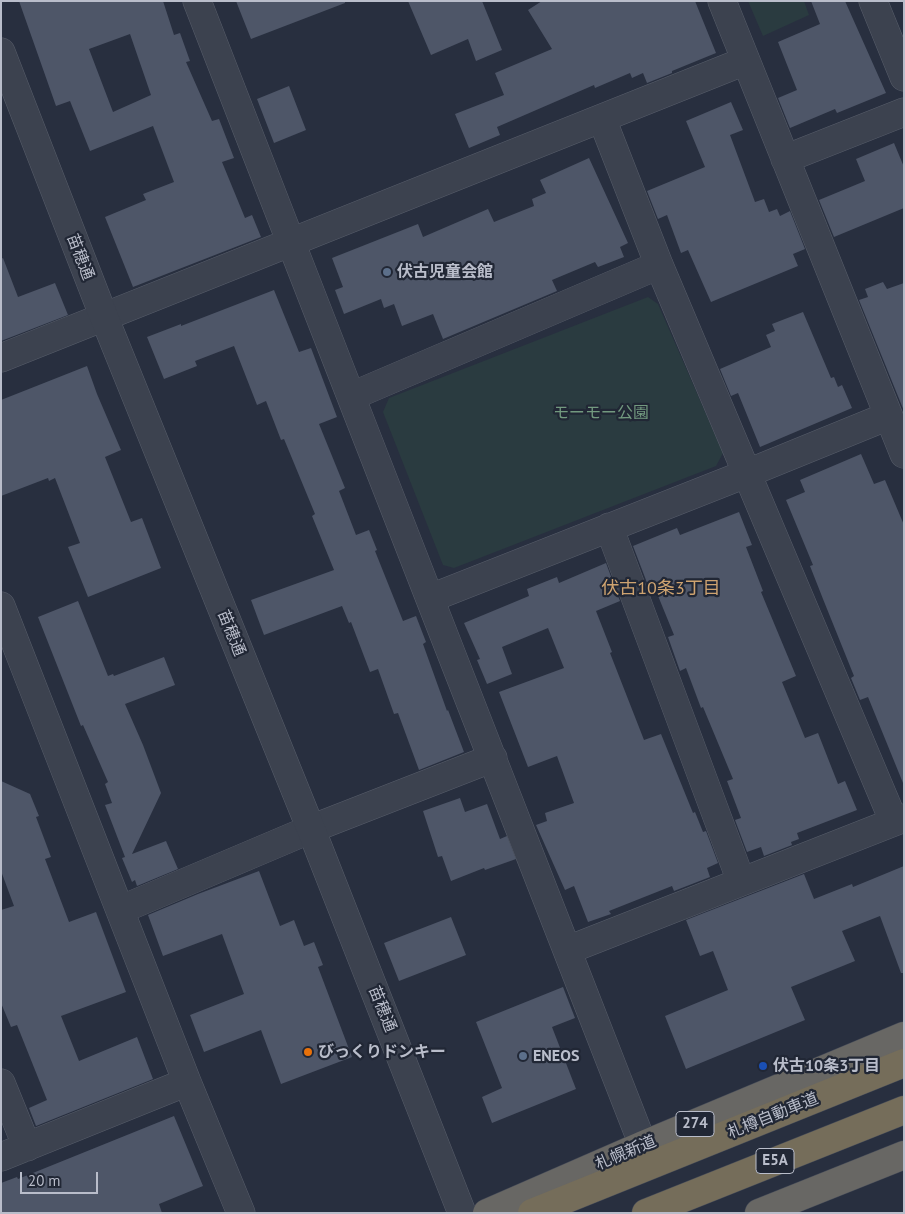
<!DOCTYPE html>
<html>
<head>
<meta charset="utf-8">
<style>
	body { margin:0 }
	#map { position:relative; width:905px; height:1214px; overflow:hidden; background:#282f3f; font-family:"PT Sans",sans-serif }
	canvas { display:block }
	.frame { position:absolute; inset:0; border:2px solid #b9bdca; pointer-events:none }
	.scale { position:absolute; left:20px; top:1172px; width:78px; height:22px; box-sizing:border-box; border:2px solid #b9bdca; border-top:0; padding-left:6px; font-size:15px; line-height:18px; white-space:nowrap; color:#b9bdca; -webkit-text-stroke:4px #212735; paint-order:stroke }
</style>
</head>
<body>
<div id="map">
<canvas width="905" height="1214"></canvas>
<div class="frame"></div>
<div class="scale">20 m</div>
</div>
<script>
const context = document.querySelector('canvas').getContext('2d');
context.lineJoin = 'round';
function fillPath(path, color) {
  context.fillStyle = color;
  context.fill(path, 'evenodd');
}
function strokePath(path, color, width, dash) {
  context.strokeStyle = color;
  context.lineWidth = width;
  context.lineCap = dash ? 'butt' : 'round';
  context.setLineDash(dash || []);
  context.stroke(path);
}
function label(font, color, halo, rows, align = 'center') {
  context.font = font + ' "PT Sans","Noto Sans JP",sans-serif';
  context.lineWidth = 4.5;
  context.setLineDash([]);
  context.textBaseline = 'middle';
  context.strokeStyle = halo;
  context.fillStyle = color;
  for (const [text, x, y, turn = 0] of rows) {
    context.save();
    context.translate(x, y);
    context.rotate((+turn || 0) * Math.PI / 180);
    context.textAlign = isNaN(turn) ? turn : align;
    if (halo) context.strokeText(text, 0, 0);
    context.fillText(text, 0, 0);
    context.restore();
  }
}
fillPath(new Path2D(`
	M748 1H804L809 15 763 36Z
	M648 297 658 304 723 453 716 466 454 568 443 565 383 412 389 398Z`), '#2a3b40');
fillPath(new Path2D(`
	M19 1H163L174 35 180 33 190 61 186 62 212 121 219 119 234 158 222 162 245 218 252 215 261 237 133 287 105 217 146 200 143 194 174 182 153 126 90 151 70 101 56 106ZM130 34 151 95 113 112 89 49Z
	M236 1H345V3L251 39Z
	M408 1H482L502 50 476 61 468 39 431 55Z
	M542 1H695L716 53 672 71V73L647 83 643 73 632 78 630 73 595 88 594 85 497 127 500 135 469 148 455 114 504 95 495 73 552 49 528 10Z
	M811 1H845L886 93 837 113 835 109 790 128 778 98 797 90 778 42 820 24Z
	M289 86 306 130 274 143 257 99Z
	M731 102 743 130 730 135 755 202 764 199 769 212 777 209 780 216 790 211 805 249 793 254 798 266 711 302 688 250 681 253 667 215 658 219 647 191 705 167 686 121Z
	M894 143 904 167V208L834 237 819 200 865 181 856 159Z
	M589 158 628 243 620 247 624 257 598 267 595 262 552 280 557 291 443 339 433 314 402 326 394 304 384 308 381 299 344 314 335 290 343 287 332 258 418 224 423 237 488 209 494 222 534 206 532 199 546 193 540 180Z
	M3 258 18 297 55 283 68 315 1 341V259Z
	M883 282 887 289 904 283V411L859 300 868 297 865 289Z
	M274 290 299 352 311 348 337 417 319 424 345 488 339 491 356 535 369 530 377 550 375 551 403 621 416 616 426 642 423 644 447 711 448 710 464 752 419 770 398 713 394 714 378 669 370 672 351 622 349 623 342 606 264 635 251 600 334 570 312 516 315 514 284 439 281 440 266 401 257 405 234 346 195 361 197 366 164 379 147 337 181 324V326Z
	M803 312 831 378 834 377 838 387 842 385 852 408 760 447 738 393 731 396 720 369 771 347 766 335 775 331 772 324Z
	M87 366 97 394 121 450 105 457 131 522 142 518 161 568 88 597 68 547 80 543 55 478 49 481 48 478 1 496V400Z
	M861 454 874 484 885 480 904 525 903 783 868 697 860 700 851 678 854 676 823 599 810 566 813 565 786 500 805 492 800 480Z
	M739 512 752 545 746 547 763 591 761 592 796 676 782 682 805 738 818 733 838 784 845 781 857 810 797 833 799 839 791 842 792 845 764 856 761 847 747 852 735 820 741 818 727 781 733 779 703 707 701 708 686 668 680 671 668 637 674 635 654 586 649 588 633 546 677 528 680 535Z
	M606 563 620 601 596 611 612 652 610 653 644 740 661 734 693 813 695 812 703 832 706 831 718 863 707 868 710 877 674 891 672 886 609 911 611 914 588 922 574 886 565 890 536 825 547 821 545 813 574 803 557 756 528 767 499 692 564 668 548 628 502 647 512 674 487 684 477 660 480 659 464 623 529 596 527 589 557 577 559 583Z
	M78 601 108 676 113 674 114 676 164 657 175 685 125 704 143 745 161 793 132 854 166 841 178 869 137 886 135 880 132 882 122 858 125 857 105 805 112 803 105 784 108 782 83 725 81 726 38 617Z
	M1 781 30 794 39 816 36 817 51 857 45 859 69 922 96 912 126 992 61 1016 79 1061 137 1037 153 1079 36 1126 29 1108 47 1100 17 1025 11 1027 1 1003V910L14 906 1 871Z
	M460 798 465 812 487 804 500 839 507 836 516 859 485 870 484 868 451 881 442 856 438 857 423 811Z
	M904 866V973H901L880 916 842 931 855 961 791 987 805 1020 686 1069 665 1016 728 990 713 951 700 956 686 920 804 874 814 899 852 884 853 887Z
	M259 871 280 926 294 920 304 946 314 942 323 965 318 967 352 1057 281 1084 261 1030 204 1052 190 1015 244 994 222 934 163 956 148 915 198 894Z
	M451 917 466 955 399 981 384 943Z
	M563 987 575 1018 552 1027 576 1089 492 1123 482 1097 502 1088 476 1022Z
	M174 1116 203 1186 159 1204 162 1213H1V1183L17 1177 18 1179Z`), '#4e5668');
const minor = new Path2D(`
	M197 1C344 383 497 763 643 1145
	M722 1 904 454
	M873 1 904 77
	M602 119 659 265 894 822
	M785 159 904 112
	M1 358 745 61
	M352 396 659 265
	M609 527 741 881
	M431 598 748 473 888 416
	M1 606 187 1082 241 1213
	M120 910 311 829 493 758
	M568 950 904 818
	M1 1083 27 1147
	M1 1157 187 1082`);
const tertiary = new Path2D(`
	M1 52 104 317 311 829 462 1213`);
const trunk = new Path2D(`
	M487 1213 643 1145 904 1036
	M759 1213 904 1155`);
const motorway = new Path2D(`
	M532 1213 904 1063
	M646 1213 904 1110`);
strokePath(minor, '#575d6a', 29);
strokePath(tertiary, '#575d6a', 29);
strokePath(trunk, '#444a57', 29);
strokePath(motorway, '#444a57', 29);
strokePath(minor, '#3c424f', 28);
strokePath(tertiary, '#3c424f', 28);
strokePath(trunk, '#686764', 28);
strokePath(motorway, '#756d5a', 28);
for (const [x, y, r, color] of [
	[387,272,5,"#5c6f8a"],
	[308,1052,5,"#e8710a"],
	[523,1056,5,"#5c6f8a"],
	[763,1066,5,"#1a4fb4"]
]) {
  const dot = new Path2D();
  dot.arc(x, y, r, 0, 2 * Math.PI);
  context.fillStyle = color;
  context.fill(dot);
  strokePath(dot, '#212735', 2);
}
for (const [x, y, w] of [
	[695,1124,38],
	[775,1161,38]
]) {
  const box = new Path2D();
  box.roundRect(x - w / 2, y - 12.5, w, 25, 4);
  context.fillStyle = '#212735';
  context.fill(box);
  strokePath(box, '#b9bdca', 1);
}
label('bold 15px', '#b9bdca', null, [
	["274",695,1124],
	["E5A",775,1161]
]);
label('16px', '#b9bdca', '#212735', [
	["苗穂通",80,257,69],
	["苗穂通",231,633,68],
	["苗穂通",382,1009,68],
	["札樽自動車道",773,1116,-22],
	["札幌新道",626,1153,-23]
]);
label('bold 16px', '#b9bdca', '#212735', [
	["伏古児童会館",397,272],
	["びっくりドンキー",318,1052],
	["ENEOS",533,1056],
	["伏古10条3丁目",773,1066]
], 'left');
label('16px', '#72997f', '#212735', [
	["モーモー公園",601,413]
]);
label('18px', '#cea370', '#212735', [
	["伏古10条3丁目",661,589]
]);
</script>
</body>
</html>
